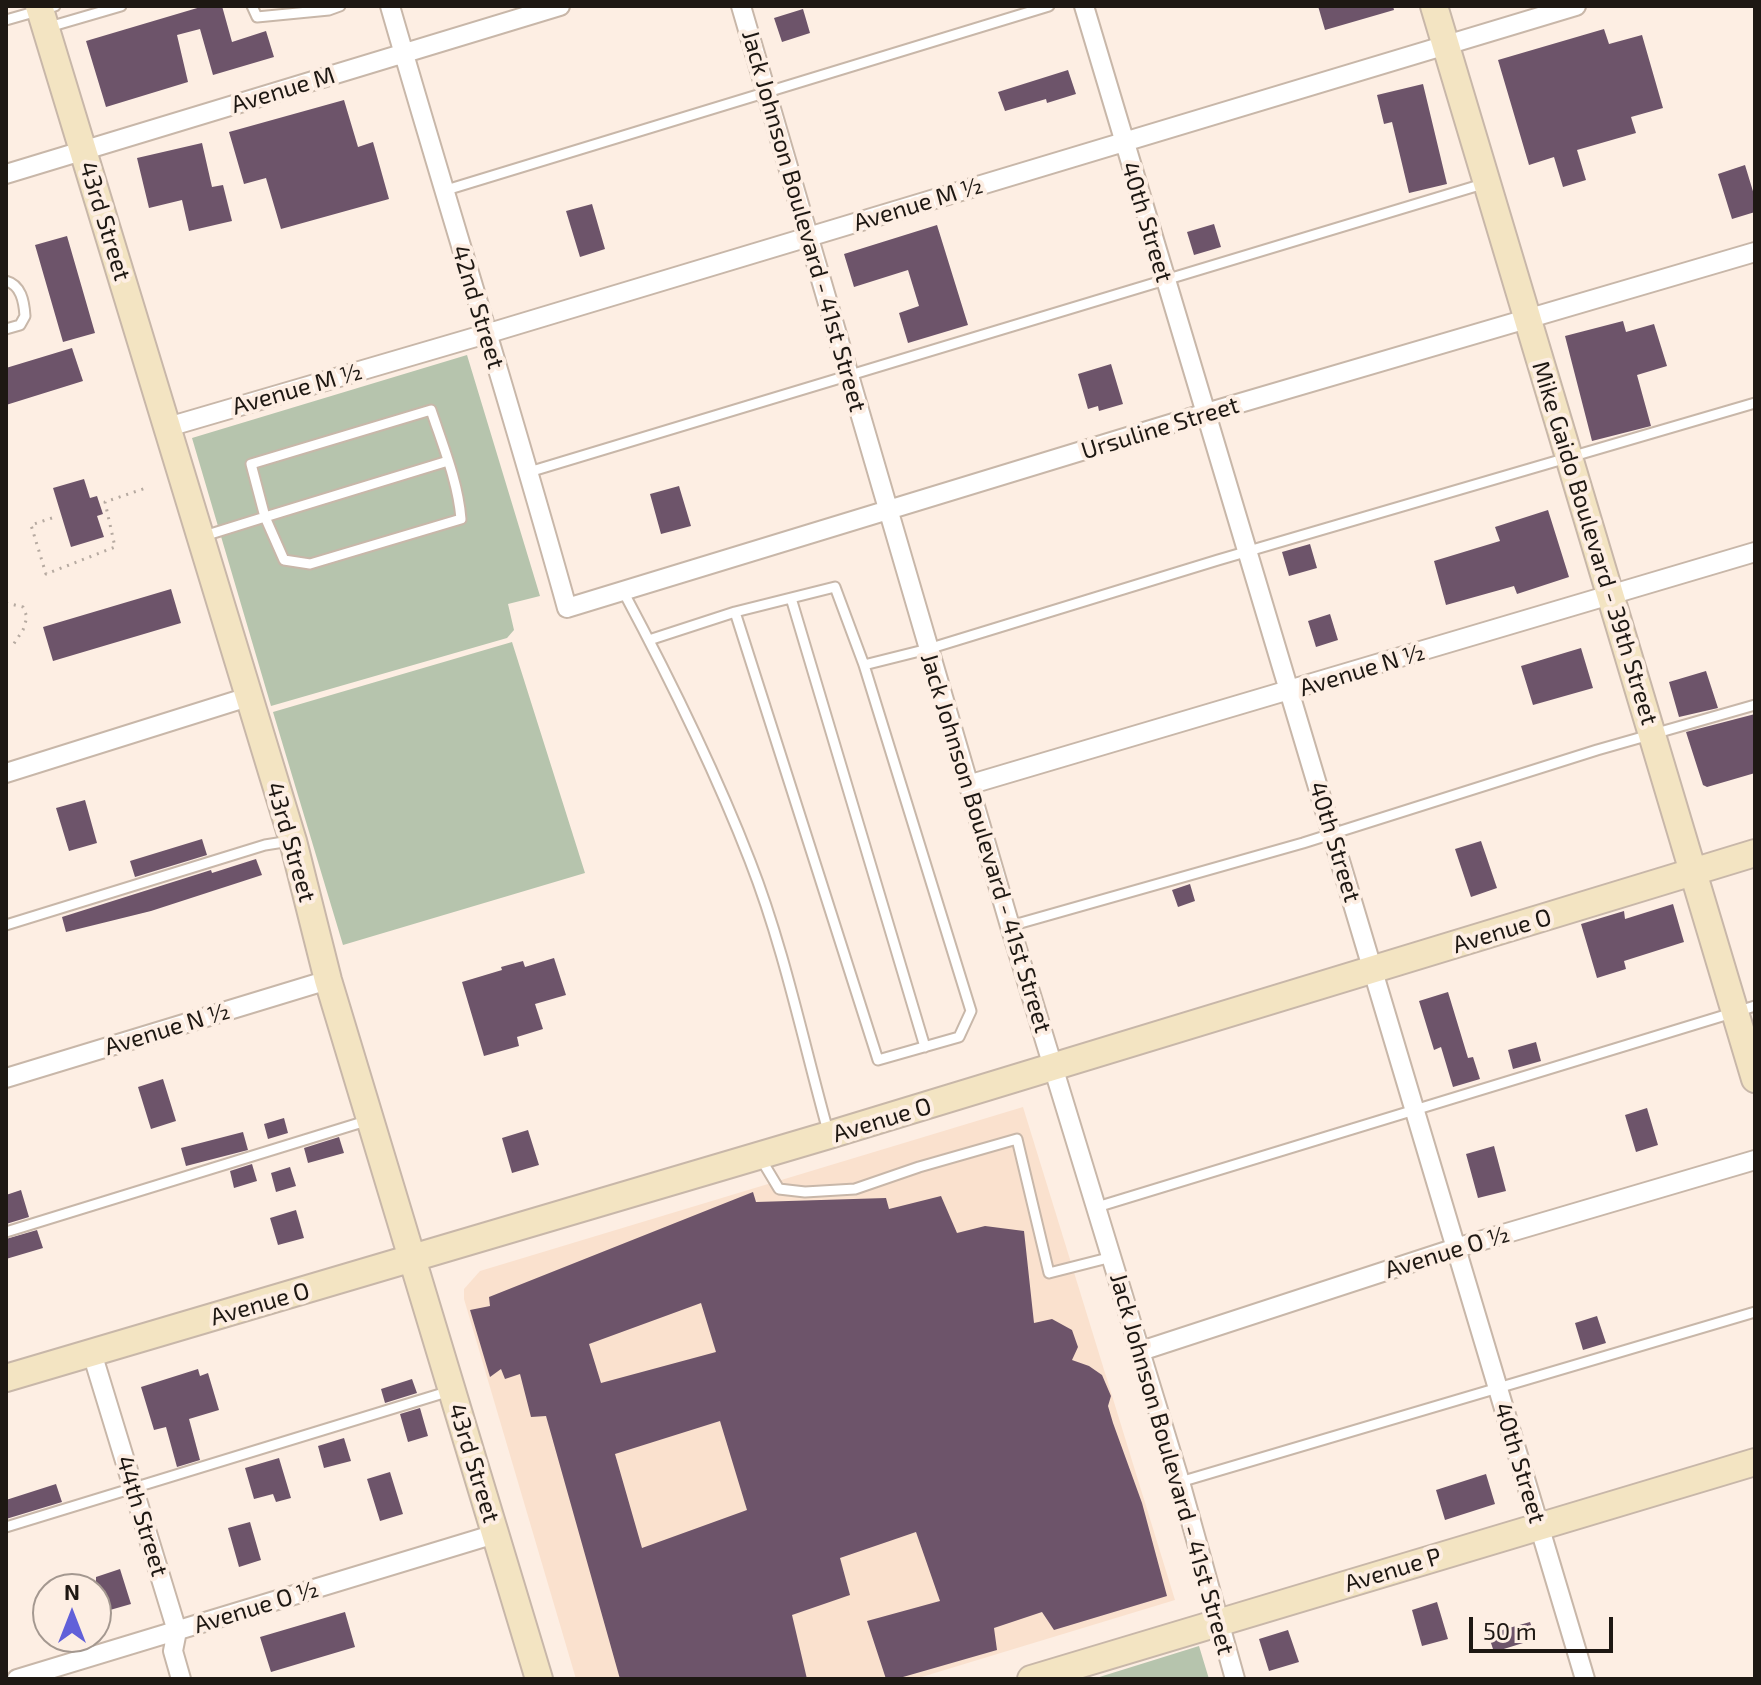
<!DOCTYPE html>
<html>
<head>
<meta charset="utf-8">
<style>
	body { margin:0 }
	#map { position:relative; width:1761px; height:1685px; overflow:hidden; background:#fdeee3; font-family:"Exo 2",sans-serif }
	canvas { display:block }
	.frame { position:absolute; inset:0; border:8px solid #1e1813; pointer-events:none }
	.north { position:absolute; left:32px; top:1573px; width:80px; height:80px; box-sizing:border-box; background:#fdeee3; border:2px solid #a49890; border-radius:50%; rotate:0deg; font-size:22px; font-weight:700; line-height:32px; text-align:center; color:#1e1813 }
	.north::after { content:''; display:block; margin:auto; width:28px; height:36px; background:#6160d9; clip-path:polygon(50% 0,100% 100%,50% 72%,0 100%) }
	.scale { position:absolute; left:1469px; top:1617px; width:144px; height:36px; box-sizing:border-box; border:4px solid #1e1813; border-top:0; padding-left:10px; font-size:24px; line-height:28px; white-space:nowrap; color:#1e1813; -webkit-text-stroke:6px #fdeee3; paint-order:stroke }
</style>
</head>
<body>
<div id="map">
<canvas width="1761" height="1685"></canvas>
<div class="frame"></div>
<div class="north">N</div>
<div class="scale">50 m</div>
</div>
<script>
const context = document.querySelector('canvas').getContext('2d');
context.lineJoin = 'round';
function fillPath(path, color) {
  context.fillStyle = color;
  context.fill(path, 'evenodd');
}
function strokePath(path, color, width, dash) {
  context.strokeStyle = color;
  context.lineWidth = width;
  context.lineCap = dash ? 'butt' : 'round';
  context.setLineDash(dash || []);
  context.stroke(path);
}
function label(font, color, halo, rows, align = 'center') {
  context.font = font + ' "Exo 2",sans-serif';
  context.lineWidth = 8;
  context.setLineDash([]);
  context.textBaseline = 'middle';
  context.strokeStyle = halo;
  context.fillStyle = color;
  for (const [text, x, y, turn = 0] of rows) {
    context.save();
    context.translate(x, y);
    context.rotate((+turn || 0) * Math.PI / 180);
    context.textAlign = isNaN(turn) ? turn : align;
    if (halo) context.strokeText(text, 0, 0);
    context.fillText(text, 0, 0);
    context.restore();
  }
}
fillPath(new Path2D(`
	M1023 1107 1175 1600 915 1679H576L464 1299V1289L480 1271Z`), '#fae1ce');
fillPath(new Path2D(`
	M467 355 540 596 508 604 514 630 507 638 271 706 192 438Z
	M512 642 585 873 343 945 273 712Z
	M1199 1646 1209 1679H1093Z`), '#b6c4ad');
fillPath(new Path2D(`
	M204 6H222L232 42 266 31 274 57 213 75 200 29 177 35 188 82 106 107 86 41Z
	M1318 6H1393L1394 10 1325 30Z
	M803 9 810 33 782 42 774 18Z
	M1604 29 1609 44 1642 35 1663 108 1631 117 1636 133 1577 150 1586 180 1563 187 1554 157 1529 165 1498 60Z
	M1068 70 1076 94 1047 103 1046 99 1005 111 998 92Z
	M1423 84 1447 184 1409 193 1392 122 1384 124 1377 95Z
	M344 100 358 147 373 142 389 199 281 229 266 178 244 184 229 132Z
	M202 143 212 187 223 185 232 221 189 231 182 200 149 208 137 158Z
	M1745 165 1755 198V212L1732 219 1718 174Z
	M592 204 605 249 580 257 566 211Z
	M1214 224 1221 247 1194 255 1187 232Z
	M937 225 968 325 908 343 899 313 919 306 908 270 854 287 844 254Z
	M67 236 95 333 63 342 35 245Z
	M1623 321 1626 332 1654 324 1667 366 1637 375 1651 426 1592 441 1565 336Z
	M72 348 83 381 6 405V368Z
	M1111 364 1123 404 1099 411 1098 406 1088 409 1078 374Z
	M84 479 90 498 97 496 103 514 97 516 104 537 71 547 53 488Z
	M679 486 691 526 661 534 650 494Z
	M1548 510 1569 577 1517 594 1514 586 1446 605 1434 561 1500 541 1495 527Z
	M1310 544 1317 568 1289 576 1282 552Z
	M171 589 181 623 53 661 43 627Z
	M1330 614 1338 640 1316 647 1308 621Z
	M1581 648 1593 688 1533 705 1521 666Z
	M1706 671 1718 708 1679 717 1669 682Z
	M1755 714V773L1707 787 1703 785 1686 732Z
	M85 800 97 843 69 851 56 808Z
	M202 839 207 855 135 877 130 861Z
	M1481 841 1497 888 1471 897 1455 849Z
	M256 859 262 875 151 911 66 932 62 917 211 870 212 873Z
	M1190 884 1195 901 1178 907 1172 890Z
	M1673 904 1684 942 1624 961 1626 969 1597 978 1581 924 1624 911 1625 919Z
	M554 958 566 995 535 1004 543 1029 517 1037 519 1046 484 1056 462 982 502 970 501 967 523 961 525 967Z
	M1448 992 1468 1058 1473 1057 1480 1079 1453 1087 1441 1047 1434 1050 1419 1001Z
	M1536 1042 1541 1061 1513 1069 1508 1050Z
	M163 1079 176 1121 151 1129 138 1087Z
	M1647 1108 1658 1145 1636 1152 1625 1115Z
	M284 1118 288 1133 268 1139 264 1124Z
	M528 1130 539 1165 512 1173 502 1138Z
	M243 1132 248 1150 186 1166 181 1148Z
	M339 1137 344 1153 308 1163 304 1148Z
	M1494 1146 1506 1191 1478 1198 1466 1154Z
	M252 1164 257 1181 234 1188 230 1171Z
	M290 1167 296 1186 276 1192 271 1173Z
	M21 1190 29 1217 6 1224V1195Z
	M753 1192 756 1202 886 1198 889 1209 941 1196 957 1233 985 1226 1024 1231 1034 1323 1052 1319 1072 1330 1078 1347 1072 1360 1089 1366 1102 1375 1111 1396 1108 1406 1113 1423 1142 1503 1167 1596 1054 1630 1042 1612 994 1628 997 1650 896 1679H886L867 1621 940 1601 916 1532 840 1558 850 1595 792 1615 807 1679H620L546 1416 531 1417 520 1374 505 1379 501 1369 490 1377 470 1310 490 1306 489 1297ZM701 1303 716 1352 601 1383 589 1344ZM720 1421 747 1510 642 1548 615 1454Z
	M296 1210 304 1238 278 1245 270 1218Z
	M37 1230 43 1248 6 1259V1239Z
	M1597 1316 1606 1343 1583 1350 1575 1323Z
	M198 1369 200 1376 208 1373 219 1410 189 1419 200 1460 177 1467 166 1427 154 1430 141 1387Z
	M412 1379 417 1393 385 1403 381 1389Z
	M420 1408 428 1436 408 1442 400 1414Z
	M344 1438 351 1461 324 1468 318 1446Z
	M279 1458 291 1498 276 1502 273 1494 254 1499 245 1468Z
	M390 1472 403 1514 380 1521 367 1479Z
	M1486 1474 1495 1504 1445 1520 1436 1490Z
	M56 1484 62 1502 6 1519V1500Z
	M250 1522 261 1560 239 1567 228 1528Z
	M120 1569 131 1604 96 1614V1577Z
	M1437 1602 1448 1639 1422 1646 1412 1610Z
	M345 1612 355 1647 271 1672 260 1637Z
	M1530 1622 1536 1639 1494 1652 1488 1634Z
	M1288 1630 1299 1662 1269 1671 1259 1639Z`), '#6d546a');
const lane = new Path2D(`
	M252 6 257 17 329 10 340 6
	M6 20 55 6
	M49 27 121 6
	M443 191 1049 6
	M6 281C21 285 24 301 25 316L20 325 6 329
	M529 472 1483 184
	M204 536 265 517 284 560 310 564 461 519C458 482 443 446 431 410L251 464 265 517 448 461
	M623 591C670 679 714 768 750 861 784 948 803 1041 828 1131
	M791 598 925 1047
	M735 612 878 1060 959 1037 971 1011 864 665
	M649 640 735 612 835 587 864 665 928 649 1218 560 1755 403
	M6 925 265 845 290 841
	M1010 926 1303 843 1597 750 1755 705
	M761 1159 779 1189 805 1192 855 1189 919 1167 1017 1139 1049 1273 1112 1257
	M1097 1207 1755 1006
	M6 1232 366 1121
	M1180 1482 1755 1312
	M6 1527 450 1391`);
const street = new Path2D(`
	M390 6C448 207 511 406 567 608L1206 413 1755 252
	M741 6 1010 926 1180 1482 1235 1679
	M1084 6 1585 1679
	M6 174 560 6
	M168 427 486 334 1576 6
	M6 773 248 697
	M968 785 1755 552
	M6 1078 328 980
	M1141 1351 1456 1248 1755 1160
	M92 1353 177 1631 173 1651 181 1679
	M17 1679 495 1534`);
const secondary = new Path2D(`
	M39 6 293 841 328 980 539 1679
	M1434 6 1755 1079
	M6 1378 829 1135 1755 853
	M1031 1679 1755 1462`);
strokePath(lane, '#c8b7a9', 13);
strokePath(street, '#c8b7a9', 22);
strokePath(secondary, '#c8b7a9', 30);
strokePath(new Path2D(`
	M52 518 31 525 46 574 115 547 105 502 146 488
	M6 603 23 607 27 617 23 630 11 648`), '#b6aaa1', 3, [2, 6]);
strokePath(lane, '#fff', 9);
strokePath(street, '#fff', 18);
strokePath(secondary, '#f3e4c2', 26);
label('24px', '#1e1813', '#fdeee3', [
	["Avenue M",283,90,-17],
	["Avenue M ½",918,204,-17],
	["43rd Street",105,221,73],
	["Jack Johnson Boulevard - 41st Street",804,221,74],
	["40th Street",1147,222,73],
	["42nd Street",478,307,73],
	["Avenue M ½",297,389,-16],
	["Ursuline Street",1160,428,-17],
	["Mike Gaido Boulevard - 39th Street",1595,543,73],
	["Avenue N ½",1362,670,-17],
	["43rd Street",291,842,74],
	["40th Street",1335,842,73],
	["Jack Johnson Boulevard - 41st Street",986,843,73],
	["Avenue O",1502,931,-17],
	["Avenue N ½",167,1029,-17],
	["Avenue O",882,1120,-17],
	["Avenue O ½",1447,1252,-17],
	["Avenue O",260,1304,-16],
	["43rd Street",474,1463,73],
	["40th Street",1520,1463,73],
	["Jack Johnson Boulevard - 41st Street",1172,1464,74],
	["44th Street",142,1516,73],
	["Avenue P",1393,1570,-17],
	["Avenue O ½",256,1607,-17]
]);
</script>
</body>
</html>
